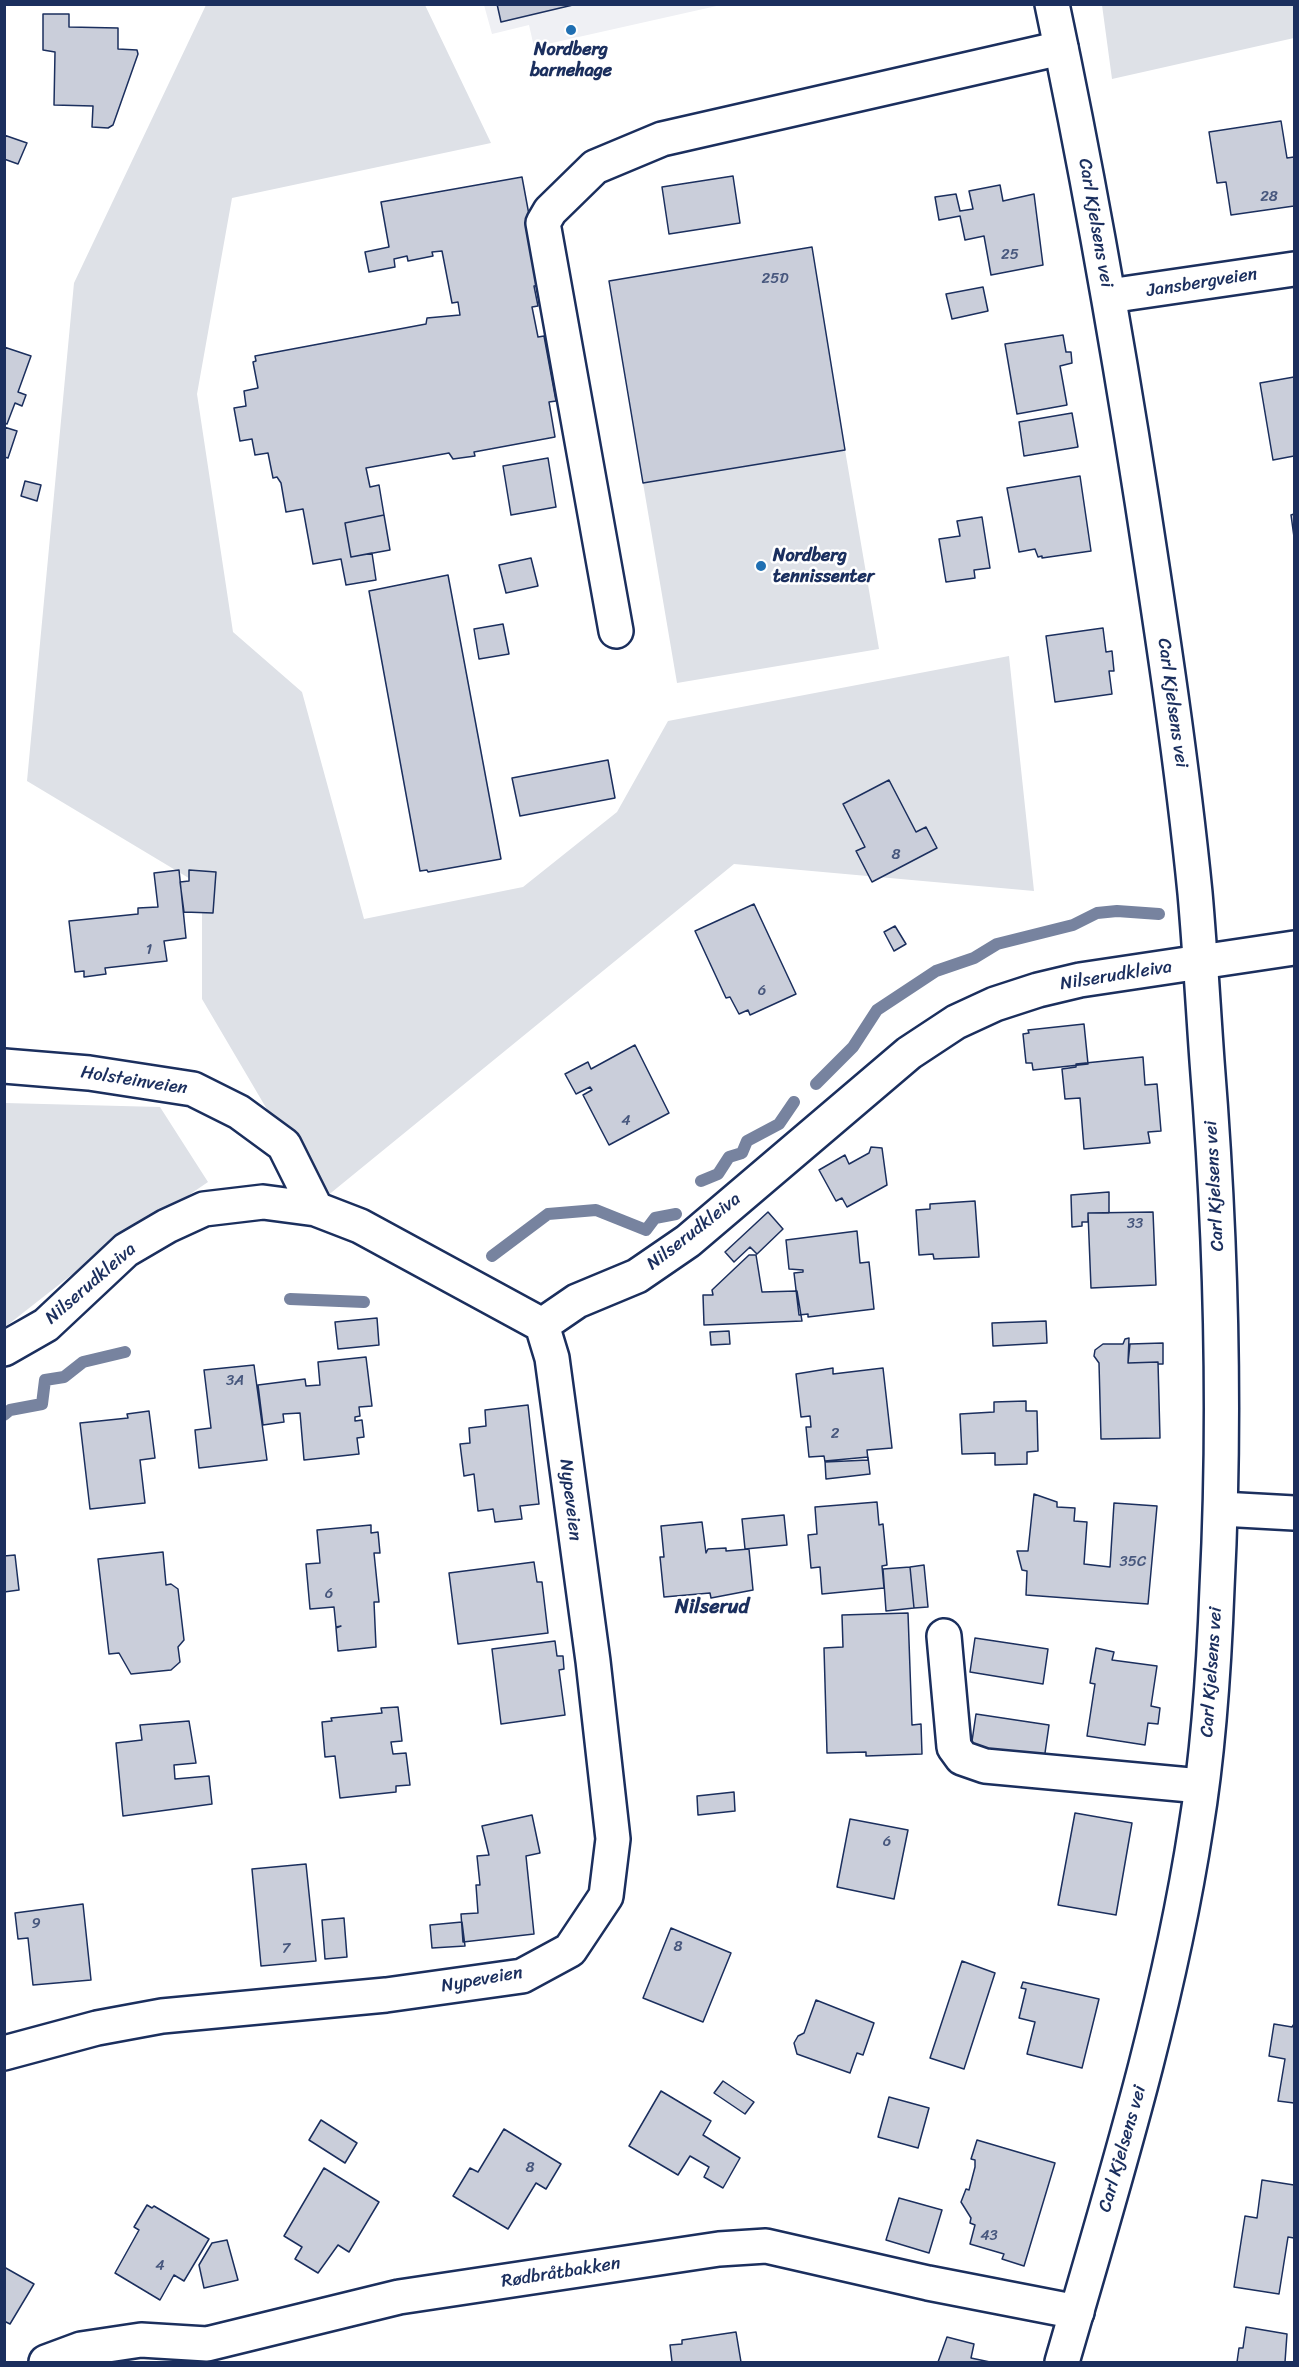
<!DOCTYPE html>
<html>
<head>
<meta charset="utf-8">
<style>
	body { margin:0 }
	#map { position:relative; width:1299px; height:2367px; overflow:hidden; background:#fff; font-family:Sriracha,sans-serif }
	canvas { display:block }
	.frame { position:absolute; inset:0; border:6px solid #1b2f5e; pointer-events:none }
</style>
</head>
<body>
<div id="map">
<canvas width="1299" height="2367"></canvas>
<div class="frame"></div>
</div>
<script>
const context = document.querySelector('canvas').getContext('2d');
context.lineJoin = 'round';
function fillPath(path, color) {
  context.fillStyle = color;
  context.fill(path, 'evenodd');
}
function strokePath(path, color, width, dash) {
  context.strokeStyle = color;
  context.lineWidth = width;
  context.lineCap = dash ? 'butt' : 'round';
  context.setLineDash(dash || []);
  context.stroke(path);
}
function label(font, color, halo, rows, align = 'center') {
  context.font = font + ' Sriracha,sans-serif';
  context.lineWidth = 5;
  context.setLineDash([]);
  context.textBaseline = 'middle';
  context.strokeStyle = halo;
  context.fillStyle = color;
  for (const [text, x, y, turn = 0] of rows) {
    context.save();
    context.translate(x, y);
    context.rotate((+turn || 0) * Math.PI / 180);
    context.textAlign = isNaN(turn) ? turn : align;
    if (halo) context.strokeText(text, 0, 0);
    context.fillText(text, 0, 0);
    context.restore();
  }
}
fillPath(new Path2D(`
	M484 5H721L534 47 529 25 492 34Z`), '#eff0f4');
fillPath(new Path2D(`
	M206 5H425L491 143 232 198 197 394 233 632 302 692 364 919 523 887 617 812 668 721 1009 656 1034 891 734 864 321 1201 202 999V886L27 781 74 283Z
	M1102 5H1294V38L1112 79Z
	M845 450 879 649 677 683 643 483Z
	M5 1103 160 1107 208 1182 70 1276 5 1327Z`), '#dee1e7');
strokePath(new Path2D(`
	M816 1084 853 1047 877 1010 936 971 974 958 997 944 1073 925 1097 913 1117 911 1159 914
	M701 1181 718 1174 729 1157 742 1153 747 1141 779 1124 794 1102
	M492 1256 548 1214 596 1210 646 1230 655 1218 676 1214
	M290 1299 364 1302
	M4 1415 10 1410 42 1404 45 1380 64 1377 83 1362 125 1352`), '#77839f', 12);
const building = new Path2D(`
	M497 4H577L501 22Z
	M43 14H69V27L118 28V49L137 50 138 54 113 125 108 128 92 127 93 106 54 105 55 52 43 50Z
	M1281 121 1287 158 1294 157V206L1231 215 1226 182 1217 183 1209 132Z
	M4 135 27 143 18 164 4 159Z
	M733 176 740 223 669 234 662 187Z
	M522 177 542 285 534 286 538 306 532 307 538 337 544 336 556 401 549 402 555 437 474 452 475 456 453 459 449 453 366 468 370 487 379 485 384 515 345 523 351 557 372 553 376 580 346 585 341 559 313 564 303 509 286 512 281 483 277 477 273 478 268 453 255 455 252 439 240 441 234 408 246 406 244 391 258 388 253 362 256 361 255 356 426 324 427 318 460 315 458 302 452 303 442 251 432 252 433 256 408 261 407 256 394 259 395 267 369 272 365 252 389 247 381 202Z
	M1000 185 1003 201 1034 194 1043 265 991 275 984 236 965 240 960 216 939 220 935 197 956 194 960 211 973 209 969 191Z
	M812 247 845 450 643 483 609 281Z
	M983 287 988 311 952 319 946 294Z
	M1063 335 1066 352H1071L1072 363 1060 366 1067 405 1017 414 1005 344Z
	M4 347 31 356 18 392 26 395 22 406 15 403 7 424 4 423Z
	M1294 377V456L1273 460 1260 383Z
	M1072 413 1078 447 1024 456 1019 422Z
	M4 427 17 431 8 458 4 457Z
	M548 458 556 507 511 515 503 466Z
	M1080 476 1091 551 1042 558V556L1038 557 1035 549 1019 552 1007 488Z
	M25 481 41 485 37 501 21 496Z
	M1294 514V537L1291 515Z
	M384 515 390 550 351 557 345 523Z
	M982 517 990 568 974 570 975 578 946 582 939 539 960 536 957 521Z
	M531 558 538 586 506 593 499 565Z
	M448 575 501 859 428 872 427 870 420 871 369 591Z
	M503 624 509 654 479 659 474 629Z
	M1103 628 1106 652 1112 651 1114 671H1109L1112 694 1055 702 1046 636Z
	M608 760 615 798 520 816 512 778Z
	M889 780 916 832 926 827 937 848 872 882 856 851 865 847 843 804Z
	M179 870 186 938 164 941 167 961 105 968 106 974 84 977V971L75 972 69 921 138 914V908L158 907 154 873Z
	M189 870 216 872 213 913 184 912 180 882 189 881Z
	M754 904 796 994 750 1015 748 1010 739 1014 730 997 726 998 695 931Z
	M895 926 906 944 894 951 884 932Z
	M1084 1024 1088 1064 1033 1070 1032 1063H1026L1023 1034 1029 1033 1028 1030Z
	M635 1045 669 1113 609 1145 583 1095 592 1090 590 1087 576 1094 565 1074 588 1062 591 1069Z
	M1143 1057 1145 1085 1157 1084 1161 1131 1148 1132 1150 1143 1084 1149 1080 1098 1065 1099 1062 1069 1076 1067V1064Z
	M871 1147 882 1148 887 1185 847 1207 842 1198 836 1201 819 1170 845 1155 849 1164 869 1153Z
	M1109 1192V1213H1088V1222H1082V1226L1072 1227 1071 1195Z
	M975 1201 979 1257 934 1259 933 1254 919 1255 916 1210 930 1209V1204Z
	M768 1212 783 1229 757 1254 750 1247 734 1262 725 1252Z
	M1153 1212 1156 1285 1091 1288 1088 1213Z
	M857 1231 860 1263 869 1262 874 1309 808 1317V1314L799 1315 794 1273 803 1272V1270L789 1269 786 1240Z
	M749 1255H756L762 1292 797 1291 802 1321 704 1325 703 1295H713L712 1290Z
	M377 1318 379 1345 338 1349 335 1322Z
	M1046 1321 1047 1343 993 1346 992 1323Z
	M729 1331 730 1344 711 1345 710 1332Z
	M1129 1338 1128 1363 1158 1362 1160 1438 1101 1439 1099 1363 1094 1356 1095 1350 1103 1344H1123L1125 1339Z
	M1163 1343V1364H1158V1362L1128 1363 1130 1344Z
	M366 1357 372 1406 359 1407 360 1416 355 1417V1421L362 1420 364 1437 357 1438 359 1454 304 1460 300 1413 283 1414 284 1422 263 1425 258 1385 305 1379 306 1386 320 1385 318 1362Z
	M254 1365 267 1460 199 1468 195 1430 211 1428 204 1370Z
	M833 1368V1374L883 1368 892 1448 867 1450 868 1460 825 1462 824 1456 809 1457 806 1427H811L810 1416 801 1417 796 1374Z
	M1026 1401V1411H1037L1038 1451 1027 1452V1464L995 1465V1453L962 1454 960 1414 994 1412V1402Z
	M528 1405 539 1504 520 1506 522 1519 495 1522 493 1509 478 1511 474 1474 464 1476 460 1444 470 1443 469 1428 486 1426 485 1410Z
	M149 1411 155 1458 140 1460 145 1503 90 1509 80 1423 128 1418 127 1414Z
	M868 1457 870 1474 826 1479 825 1461Z
	M1034 1494 1057 1502V1507L1075 1508 1074 1521 1087 1522 1084 1564 1110 1567 1114 1503 1157 1506 1148 1604 1026 1595 1027 1571 1022 1570 1017 1551H1028Z
	M877 1502 879 1525 883 1524 887 1565 882 1566 884 1588 822 1594 820 1567 811 1568 808 1535 817 1534 815 1507Z
	M784 1515 787 1545 745 1549 742 1519Z
	M702 1522 706 1553 708 1549 726 1548V1551L749 1549 753 1590 711 1598 710 1593 664 1597 660 1557H664L661 1526Z
	M371 1525V1533L378 1532 380 1553H374L379 1602H374L376 1647 338 1651 336 1628 341 1626 336 1627 334 1607 310 1609 306 1564 320 1563 317 1530Z
	M163 1552 166 1585 171 1584 178 1589 184 1640 178 1647 180 1662 171 1670 131 1674 119 1653 109 1654 98 1559Z
	M15 1555 19 1590 4 1592V1556Z
	M534 1562 537 1582H542L548 1633 458 1644 449 1573Z
	M924 1565 928 1607 914 1608 910 1567Z
	M910 1567 914 1608 886 1611 883 1569Z
	M908 1613 912 1725 921 1724 922 1754 866 1756V1752L827 1753 824 1648 843 1647 842 1615Z
	M975 1638 1048 1649 1043 1684 970 1672Z
	M555 1641 557 1656H563L564 1669 559 1670 565 1715 501 1724 492 1649Z
	M1096 1648 1114 1652 1112 1660 1157 1666 1151 1706 1160 1708 1158 1724 1148 1723 1145 1745 1087 1736 1095 1684 1090 1683Z
	M398 1707 402 1741 391 1742 393 1754 406 1753 410 1785 396 1786V1792L340 1798 335 1756 325 1757 322 1722 332 1721 331 1718 382 1713 381 1708Z
	M976 1714 1049 1725 1044 1760 971 1748Z
	M189 1721 196 1763 174 1765 175 1779 209 1776 212 1804 123 1816 116 1743 142 1740 140 1725Z
	M734 1792 735 1811 698 1815 697 1796Z
	M1075 1813 1132 1823 1116 1915 1058 1905Z
	M532 1815 540 1853 526 1856 534 1934 463 1942 461 1914 478 1913 476 1885H480L477 1856 489 1855 482 1826Z
	M850 1819 908 1830 894 1899 837 1887Z
	M306 1864 316 1961 261 1966 252 1869Z
	M83 1904 91 1980 33 1985 28 1938 18 1939 15 1913Z
	M344 1918 347 1957 325 1959 322 1920Z
	M462 1922 465 1946 432 1948 430 1925Z
	M671 1928 731 1953 703 2022 643 1998Z
	M962 1961 995 1973 964 2069 930 2058Z
	M1023 1982 1099 1999 1082 2068 1027 2054 1035 2022 1019 2018 1026 1989 1021 1988Z
	M816 2000 874 2023 863 2055 857 2053 850 2073 797 2054 794 2043 798 2036 804 2033Z
	M1274 2024 1292 2027 1294 2024V2103L1278 2101 1285 2059 1269 2056Z
	M723 2081 754 2102 745 2114 714 2093Z
	M661 2091 711 2121 703 2135 740 2158 723 2188 704 2177 709 2167 690 2156 678 2175 629 2146Z
	M889 2097 929 2108 918 2148 878 2137Z
	M321 2120 357 2143 345 2163 309 2140Z
	M504 2129 561 2164 546 2189 536 2183 508 2229 453 2196 470 2168 478 2172Z
	M977 2140 1055 2163 1024 2266 1002 2259 1004 2254 970 2244 975 2225 970 2223 971 2218 961 2202 966 2189 969 2190 975 2167V2160L971 2159Z
	M324 2168 379 2202 349 2252 338 2245 318 2273 295 2259 302 2247 284 2236Z
	M1262 2180 1294 2185V2238L1288 2237 1279 2294 1234 2287 1245 2216 1257 2218Z
	M899 2198 942 2210 929 2253 886 2240Z
	M147 2205 152 2208 154 2206 209 2239 184 2281 174 2275 160 2300 115 2273 139 2230 134 2227Z
	M227 2240 238 2280 204 2288 199 2265 212 2243Z
	M4 2267 34 2284 10 2324 6 2322 4 2324Z
	M1246 2327 1287 2334 1285 2362H1237L1239 2348H1243Z
	M736 2332 741 2362H672L670 2345 682 2344V2340Z
	M947 2337 974 2344 971 2358 990 2362H938Z`);
fillPath(building, '#caceda');
strokePath(building, '#1b2f5e', 1.5);
const minor = new Path2D(`
	M1109 296 1294 269
	M616 631 543 223 550 211 595 167 662 139 1061 48
	M4 1066 89 1073 193 1089 239 1112 284 1145 316 1209
	M4 1349 46 1325 126 1250 167 1226 204 1209 263 1202 316 1209 360 1226 542 1325 577 1301 637 1276 688 1241 909 1053 956 1022 995 1004 1038 990 1080 980 1294 948
	M1221 1509 1294 1513
	M944 1636 954 1747 962 1758 985 1766 1201 1786
	M4 2053 97 2028 162 2016 386 1995 522 1976 570 1950 606 1896 613 1839 593 1661 552 1358 542 1325
	M46 2362 81 2349 141 2340 207 2344 399 2297 719 2249 766 2246 928 2283 1077 2312`);
const major = new Path2D(`
	M1052 4C1087 169 1116 334 1142 501 1162 631 1182 762 1195 893 1200 949 1203 1005 1207 1061 1221 1236 1226 1412 1217 1588 1214 1668 1209 1748 1196 1827 1168 2009 1113 2186 1062 2362`);
strokePath(minor, '#1b2f5e', 38);
strokePath(major, '#1b2f5e', 38);
strokePath(minor, '#fff', 33);
strokePath(major, '#fff', 33);
for (const [x, y, r, color] of [
	[571,30,6,"#1f6fb2"],
	[761,566,6,"#1f6fb2"]
]) {
  const dot = new Path2D();
  dot.arc(x, y, r, 0, 2 * Math.PI);
  context.fillStyle = color;
  context.fill(dot);
  strokePath(dot, '#fff', 2);
}
label('15px', '#47577d', null, [
	["28",1269,197],
	["25",1010,255],
	["25D",775,279],
	["8",896,855],
	["1",149,950],
	["6",762,991],
	["4",626,1121],
	["33",1135,1224],
	["3A",235,1381],
	["2",835,1434],
	["35C",1133,1562],
	["6",329,1594],
	["6",887,1842],
	["9",36,1924],
	["8",678,1947],
	["7",286,1949],
	["8",530,2168],
	["43",989,2236],
	["4",160,2266]
]);
label('bold 18px', '#1b2f5e', '#fff', [
	["Nordberg",571,50],
	["barnehage",571,71],
	["Nordberg",773,556,"left"],
	["tennissenter",773,577,"left"]
]);
label('18px', '#1b2f5e', '#fff', [
	["Carl Kjelsens vei",1095,223,80],
	["Jansbergveien",1202,283,-9],
	["Carl Kjelsens vei",1172,703,82],
	["Nilserudkleiva",1116,976,-9],
	["Holsteinveien",134,1081,9],
	["Carl Kjelsens vei",1215,1186,-93],
	["Nilserudkleiva",694,1232,-38],
	["Nilserudkleiva",91,1284,-41],
	["Nypeveien",570,1500,83],
	["Carl Kjelsens vei",1212,1672,-86],
	["Nypeveien",482,1980,-10],
	["Carl Kjelsens vei",1123,2149,-74],
	["Rødbråtbakken",561,2273,-9]
]);
label('bold 20px', '#1b2f5e', '#fff', [
	["Nilserud",712,1608]
]);
</script>
</body>
</html>
